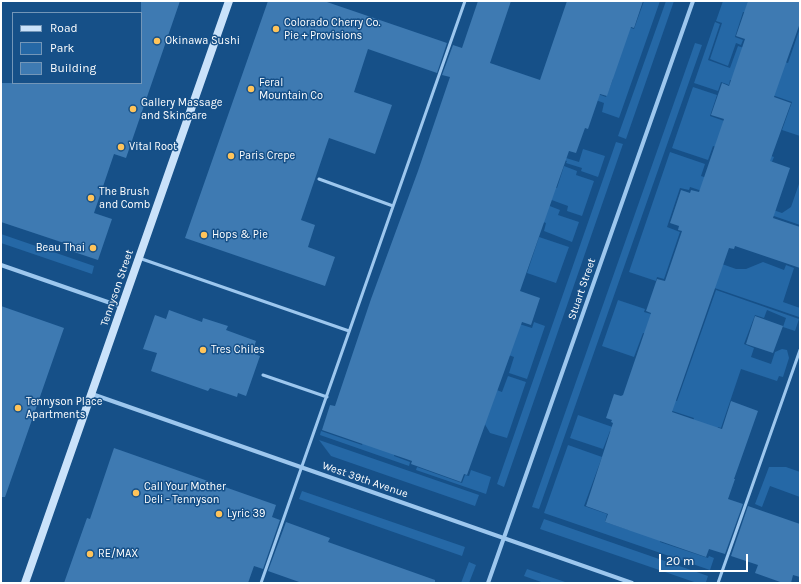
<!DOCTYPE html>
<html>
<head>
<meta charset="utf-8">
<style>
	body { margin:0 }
	#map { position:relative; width:801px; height:584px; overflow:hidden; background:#165088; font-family:Karla,sans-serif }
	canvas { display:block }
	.frame { position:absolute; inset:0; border:2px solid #fff; pointer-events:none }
	.legend { position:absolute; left:12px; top:12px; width:130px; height:72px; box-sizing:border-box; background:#165088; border:1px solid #7396b8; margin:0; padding:5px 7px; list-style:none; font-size:12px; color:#fff }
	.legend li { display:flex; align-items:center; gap:8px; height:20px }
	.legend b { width:20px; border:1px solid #7396b8 }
	.scale { position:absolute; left:659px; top:554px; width:89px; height:18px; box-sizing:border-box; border:2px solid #fff; border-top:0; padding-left:5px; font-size:12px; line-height:14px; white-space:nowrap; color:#fff; -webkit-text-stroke:3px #165088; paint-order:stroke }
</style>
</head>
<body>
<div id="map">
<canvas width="801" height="584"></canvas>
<div class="frame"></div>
<ul class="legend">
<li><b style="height:5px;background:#cae2fa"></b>Road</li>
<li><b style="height:11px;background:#2568a6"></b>Park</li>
<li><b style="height:11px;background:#3e7ab2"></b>Building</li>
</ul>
<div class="scale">20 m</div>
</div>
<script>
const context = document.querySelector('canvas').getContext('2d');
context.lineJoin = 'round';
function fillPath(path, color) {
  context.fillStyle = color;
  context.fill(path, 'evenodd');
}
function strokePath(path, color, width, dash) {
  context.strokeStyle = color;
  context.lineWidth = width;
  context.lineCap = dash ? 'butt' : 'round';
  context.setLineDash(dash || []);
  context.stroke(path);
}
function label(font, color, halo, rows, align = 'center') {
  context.font = font + ' Karla,sans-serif';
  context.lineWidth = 3;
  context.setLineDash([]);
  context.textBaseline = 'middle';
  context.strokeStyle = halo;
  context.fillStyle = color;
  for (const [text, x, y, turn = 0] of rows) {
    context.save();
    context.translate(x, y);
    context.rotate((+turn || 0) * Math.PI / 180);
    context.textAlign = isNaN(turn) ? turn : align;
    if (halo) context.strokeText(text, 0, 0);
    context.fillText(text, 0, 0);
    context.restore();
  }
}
fillPath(new Path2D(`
	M644 1H660L619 118 602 112 604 103 551 84 554 78 606 97 613 79 601 75 577 9 634 29Z
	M666 1H674L626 139 618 136Z
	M723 1H744L800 21 743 12 735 37 743 40 741 45 736 43 728 66 710 59 722 23 716 21Z
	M715 22 720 24 708 60 730 68 738 46 788 63 800 28V136L782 130 792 102 730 80 729 85 721 82 718 91 694 83Z
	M695 43 702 45 539 509 532 507Z
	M693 87 717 95 710 116 750 130 745 147 774 157 771 164 713 146 708 160 672 148Z
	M616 142 623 144 504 487 497 484Z
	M583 149 605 156 598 177 581 171 582 168 566 163 567 161 553 156V154L579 162Z
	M670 152 705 164 701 176 713 180 708 193 690 187 689 190 680 188 667 227 680 232 664 279 657 277 656 281 629 272Z
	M564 166 577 171 576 175 594 181 582 216 567 211 568 206 549 199 553 187 557 188Z
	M800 181V225L710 194 711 189 782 213 791 207Z
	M542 203 560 210 558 215 579 222 572 242 544 231 546 223 501 207Z
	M1 234 94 266 92 274 1 243Z
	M539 237 569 247 556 283 527 273Z
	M763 262 784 270 786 265 794 268 783 302 800 308 799 317 668 272 722 264 736 269H746Z
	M716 290 799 319 795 331 783 327 786 318 767 310 764 318 755 315 744 344 754 348 751 357 771 364 775 352 782 349 787 350 789 358 783 377 779 376 777 381 741 369 721 428 718 427 707 457 684 449 694 418 654 405 658 394 677 401Z
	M618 300 645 309 644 312 651 314 693 350 643 333 634 357 602 346Z
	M513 322 532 328 534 322 545 326 527 379 509 373 514 357 503 353Z
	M508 376 526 382 507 438 490 433 483 421 494 389 502 392Z
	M578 415 621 430 619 434 610 431 603 449 570 438Z
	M321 431 362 445 366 434 398 445 394 456 410 462 409 466 320 435Z
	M319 440 479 495 475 506 331 456Z
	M568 445 602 457 584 506 607 514 605 522 629 530 672 507 660 542 708 558 709 556 714 558 710 570 544 513Z
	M417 467 462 483 465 475 469 476 471 470 491 477 486 494 416 470Z
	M769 467H786L800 472V497L770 486 762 507 755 504Z
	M302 491 465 547 462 556 299 499Z
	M544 519 708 576 706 582 697 583 540 529Z
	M469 562 476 565 469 583H461Z
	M527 569 568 583H544L524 576Z`), '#2568a6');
fillPath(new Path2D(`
	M141 1H180L126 158 114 154 94 213 112 219 98 260 65 249 67 244 1 222V83H141Z
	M268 1H324L447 43 437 73 368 49 354 92 392 105 375 154 329 138 301 220 315 225 308 247 335 257 325 286 185 238Z
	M478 1H511L490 63 540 80 567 1H643L634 28 631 27 607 96 600 94 588 129 585 128 576 153 569 151 520 291 540 298 531 325 522 322 467 475 464 474 461 482 411 464 412 461 322 430 330 405 335 406 371 299 418 171 450 77 442 75 453 45 462 48Z
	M748 1H800V23L774 97 791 103 770 161 790 168 773 218 800 227V268L735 246 734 249 729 248 672 412 722 429 731 401 758 411 734 479H735L728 499 743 504 725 554 709 549 706 557 605 522 608 514 586 506 613 423 611 422 612 420 606 418 614 394 621 396 623 395 651 313 646 311 657 279 665 281 682 231 678 230 679 226 670 223 681 190 690 193 691 190 699 192 724 119 711 115 722 83 729 86 745 39 736 36Z
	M1 306 64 328 5 497H1Z
	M169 310 202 322 203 318 228 326 226 330 256 341 252 353 260 356 246 396 238 393 237 397 210 388 208 391 151 371 157 353 143 349 155 315 166 319Z
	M755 316 783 326 773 353 746 344Z
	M114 448 276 505 272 517 280 520 263 569 254 566 248 583H64L87 518 90 519Z
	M748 506 800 524V577L793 575 791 583H783L755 573 758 565 731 556Z
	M286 522 330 538 328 542 435 580V583H302L268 571Z`), '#3e7ab2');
strokePath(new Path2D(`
	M319 179 393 206
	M139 258 349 331
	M263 375 327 397
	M261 583 465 1
	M718 583 800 350`), '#9dc7ee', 3);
strokePath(new Path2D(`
	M1 265 122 307
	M92 394 632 583
	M488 583 693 1`), '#9dc7ee', 4);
strokePath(new Path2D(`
	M25 583 229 1`), '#cae2fa', 8);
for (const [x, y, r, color] of [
	[276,29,4,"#ffc45a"],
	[157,41,4,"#ffc45a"],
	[251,89,4,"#ffc45a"],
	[133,109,4,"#ffc45a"],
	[121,147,4,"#ffc45a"],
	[231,156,4,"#ffc45a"],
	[91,198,4,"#ffc45a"],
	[204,235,4,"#ffc45a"],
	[93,248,4,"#ffc45a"],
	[203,350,4,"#ffc45a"],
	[18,408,4,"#ffc45a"],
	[136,493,4,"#ffc45a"],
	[219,514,4,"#ffc45a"],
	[90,554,4,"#ffc45a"]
]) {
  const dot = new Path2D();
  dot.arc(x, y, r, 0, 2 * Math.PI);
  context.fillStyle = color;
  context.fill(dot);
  strokePath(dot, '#165088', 1.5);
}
label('11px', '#fff', '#165088', [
	["Colorado Cherry Co.",284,23],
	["Pie + Provisions",284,36],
	["Okinawa Sushi",165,41],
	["Feral",259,83],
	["Mountain Co",259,96],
	["Gallery Massage",141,103],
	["and Skincare",141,116],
	["Vital Root",129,147],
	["Paris Crepe",239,156],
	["The Brush",99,192],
	["and Comb",99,205],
	["Hops & Pie",212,235],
	["Beau Thai",85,248,"right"],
	["Tres Chiles",211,350],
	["Tennyson Place",26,402],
	["Apartments",26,415],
	["Call Your Mother",144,487],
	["Deli - Tennyson",144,500],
	["Lyric 39",227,514],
	["RE/MAX",98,554]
], 'left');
label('11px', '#fff', '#165088', [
	["Tennyson Street",117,288,-71],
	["Stuart Street",582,289,-71],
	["West 39th Avenue",365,480,19]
]);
</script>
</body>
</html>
